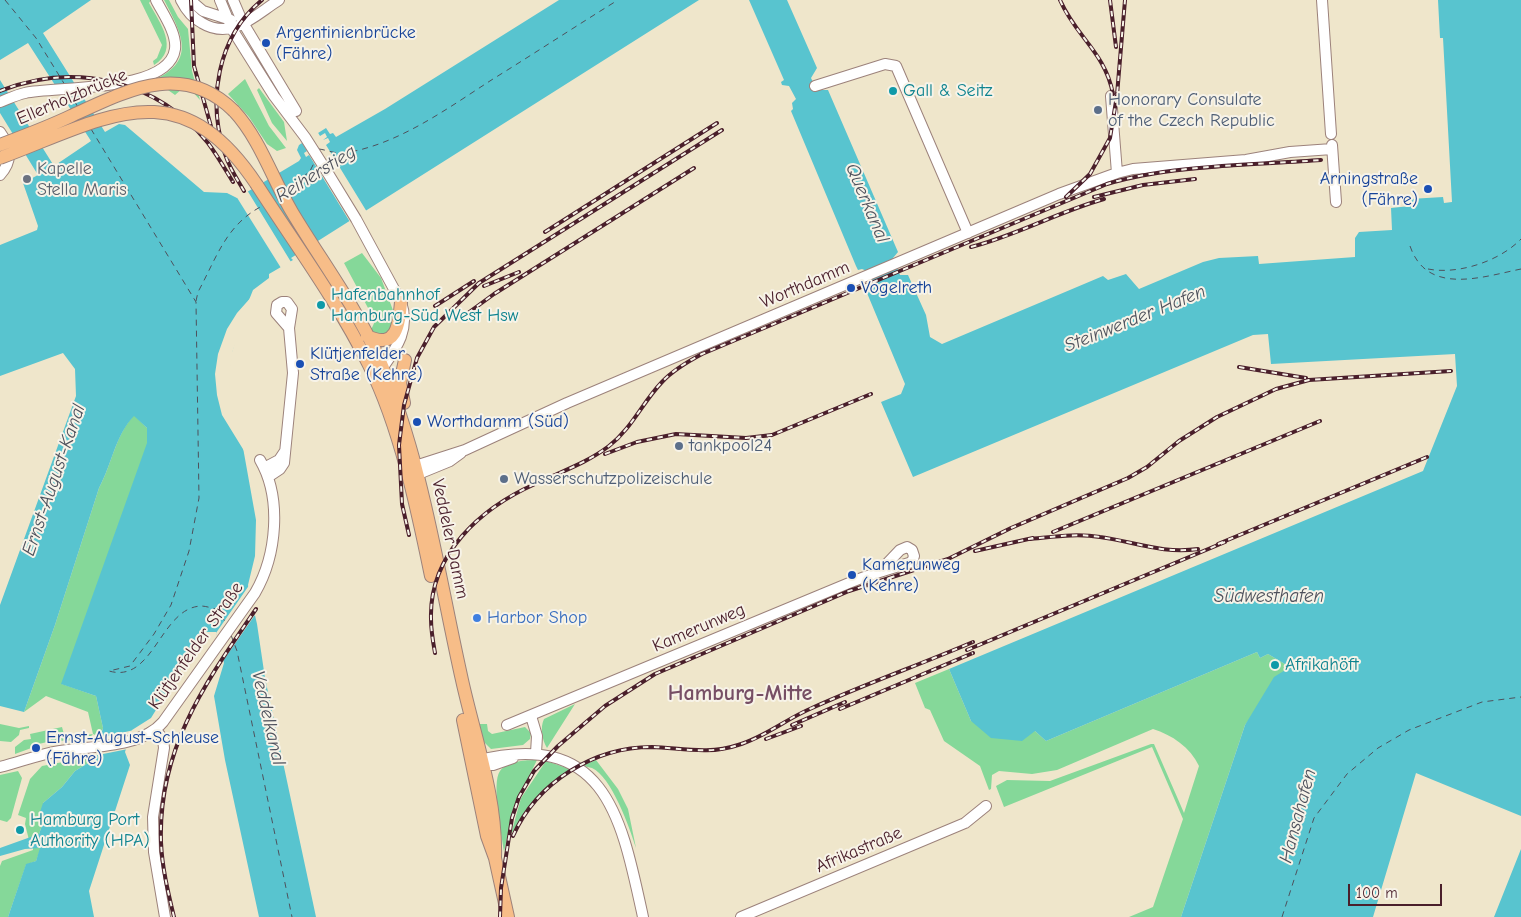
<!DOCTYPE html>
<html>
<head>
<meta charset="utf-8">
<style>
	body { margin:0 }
	#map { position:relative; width:1521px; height:917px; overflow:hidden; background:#efe6cb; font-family:"Comic Neue",sans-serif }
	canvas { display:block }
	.scale { position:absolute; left:1348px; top:884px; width:94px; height:22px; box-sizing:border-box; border:2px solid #4a1f2b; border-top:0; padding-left:6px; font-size:15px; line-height:18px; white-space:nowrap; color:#4a1f2b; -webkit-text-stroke:4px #f7f3e8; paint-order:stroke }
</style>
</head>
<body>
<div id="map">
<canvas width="1521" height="917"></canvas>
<div class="scale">100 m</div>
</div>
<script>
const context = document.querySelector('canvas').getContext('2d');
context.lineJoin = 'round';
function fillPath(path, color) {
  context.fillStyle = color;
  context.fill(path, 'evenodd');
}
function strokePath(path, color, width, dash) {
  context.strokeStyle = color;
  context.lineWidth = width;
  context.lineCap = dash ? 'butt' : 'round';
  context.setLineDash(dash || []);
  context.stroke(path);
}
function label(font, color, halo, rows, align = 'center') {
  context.font = font + ' "Comic Neue",sans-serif';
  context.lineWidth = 4;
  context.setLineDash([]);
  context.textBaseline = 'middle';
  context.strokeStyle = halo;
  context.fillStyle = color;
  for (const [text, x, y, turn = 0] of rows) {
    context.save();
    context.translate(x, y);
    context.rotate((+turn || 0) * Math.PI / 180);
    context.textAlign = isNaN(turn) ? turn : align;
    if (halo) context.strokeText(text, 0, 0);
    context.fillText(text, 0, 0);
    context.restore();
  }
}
fillPath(new Path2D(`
	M140 0H151L149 3C160 23 180 49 154 65L153 61 157 58 162 45Z
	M164 0H169L178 17 188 29 192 71 200 100 191 90 182 89 175 95 154 80C198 60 181 33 164 0Z
	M245 79 269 126 286 148 277 151 267 144 249 117 228 94Z
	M259 88 284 122 287 141 272 123 257 90Z
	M362 253 381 278 394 313 389 333 374 335 371 330 375 321 344 263Z
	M134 415 147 428 148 443 62 684 96 696 103 728 100 737 93 734 87 740 52 741 34 745V747L15 754V747L24 740 31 739 30 734 62 727 65 738 93 734 88 712 46 696 24 712 55 625 99 488C112 464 115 436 134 415Z
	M1257 652 1260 658 1268 654 1290 667 1245 725 1181 917H1129L1153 907 1183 819 1152 747 1004 807 996 786 1007 780 1050 781 1151 744H1154L1184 813 1199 766C1190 747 1172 735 1153 729L1057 770 1032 774 999 771 992 775 991 789 989 790 980 766 944 741 930 710 925 708 915 683 949 669 971 721 1035 731 1046 741Z
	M575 704 547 748C542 740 540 727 544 719Z
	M0 724 19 728 29 726V728L20 730 19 735 11 742 0 741Z
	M479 724H487L488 731 492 734 525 727 531 733 530 739 523 745 491 749 484 742Z
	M89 757H94L93 760 75 771 62 787 43 803 44 820 39 834 29 840 25 824 26 818 18 815 30 779 42 766Z
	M537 760 513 809 504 852C502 836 491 783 500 771 507 761 526 760 537 760Z
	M596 760 618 789 628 809 636 848C630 828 611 776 592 768 589 767 586 767 584 765Z
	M546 761 570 769 533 802 511 834 521 798Z
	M18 771 22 778 11 818 7 822 0 820V775Z
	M33 848H41L36 861 26 865 8 917H0V866L2 861 33 850Z`), '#85d899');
fillPath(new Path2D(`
	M0 0H91L43 33 105 132 119 124 125 125 204 192 227 193 237 198 299 161 301 158 297 150 299 145 326 128 330 134 333 133 336 137 385 109 559 0H699L291 258 293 260 269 274V278L253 290 245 310 228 365V388L242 442 256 520 255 556 248 585 257 624 265 678 316 917H259L225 760 214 696 224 663 216 632H204L151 718 132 730 125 752 130 765 89 891 94 917H8L26 864 36 861 40 848 25 849 0 856V848L39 834 44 820 40 812 43 803 62 787 75 771 93 760 103 728 96 696 61 684 147 443V428L134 416C115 436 112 464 99 488L55 625 24 712 0 706V605L76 396 75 369 63 353 0 376V245L37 230 38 226 23 183 38 175 0 113V80L54 166 91 141 28 43 0 60Z
	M749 0H787L817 68 811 78 817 90H828L898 252 893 258 900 275H908L926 315 930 337 942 344 1103 276 1108 280 1126 274 1139 289 1203 262 1219 258 1258 256 1259 264 1355 257V238L1359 232 1392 230 1391 208 1410 206V199L1443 197 1444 203 1452 202 1443 38H1440L1438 0H1521V816L1416 773 1373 917H1181L1245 725 1274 677 1290 667 1268 654 1260 658 1257 652 1046 741 1035 731 1022 741 991 738 971 721 949 669 1423 471 1457 386 1455 354 1271 364 1268 334 1253 335 913 477 881 402 901 394 905 384 867 293 873 287 867 271 862 269 858 270 856 266 791 111 793 109 792 103 796 99 789 86 782 85 781 82 784 80Z
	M1521 849V917H1494Z`), '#58c4cf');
fillPath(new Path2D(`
	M317 131 320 136 325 133 327 137 323 140 328 138 330 142 326 145 367 212 349 224 350 222 309 155 306 157 304 153 307 151 301 141Z
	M247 190 291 262 281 268 236 196Z
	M253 295 233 350 229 371 230 390 246 454 222 415 217 395 215 374 218 354 227 329 237 313Z
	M250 584 257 612 223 661 216 633Z
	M134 730 128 749 93 756 99 738Z`), '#efe6cb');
strokePath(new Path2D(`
	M5 0 36 38 65 85
	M69 93 78 107
	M91 129 196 302 199 498 189 551 171 605 154 634 130 666 109 671C154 684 160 608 201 606 205 606 212 608 216 609L227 624
	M319 149C327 150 335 154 344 153 398 145 448 108 493 79 535 53 576 26 618 0
	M286 192 310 171 315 161
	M1410 246C1427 296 1482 277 1521 269
	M1428 269C1458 275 1500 261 1521 239
	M196 301 198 292C217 257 226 224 264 205
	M231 635 237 651 292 917
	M1282 917 1314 818 1347 774 1378 748 1409 730 1482 702 1521 697`), '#4e515c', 1, [6, 5]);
const minor = new Path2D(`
	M181 0C186 10 192 18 202 23 232 41 255 15 279 0
	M190 0 203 11 231 20
	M220 0 232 29 274 96 305 137 326 170 356 219 401 302C411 331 395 350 379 373
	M233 0 242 21 296 111
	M1322 0 1331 134
	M815 86 885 64 896 66 968 233
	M1111 96 1117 173
	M0 102C8 99 16 95 25 93 57 86 169 93 175 49 177 33 163 14 156 0
	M0 132C11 147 13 161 0 175
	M1332 145 1336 202
	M264 468 279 460 285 451
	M409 468 465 450 567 403 1059 194 1117 173 1133 169 1246 160 1290 152 1332 149
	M268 477 280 469 284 463 293 373 289 328 292 309 287 302H282L277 305 276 313 289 328
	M411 477 450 461 461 453
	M531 716 537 736 536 753
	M507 725 849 583C870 574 891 569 912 562L914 556 912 550 907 547 900 550 880 571
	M156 730 163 739 164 748 153 817 154 852 165 917
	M475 761C605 728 621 815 643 917
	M477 765H493L513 758
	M0 767C20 762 40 754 60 751 91 746 141 748 163 722L255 593C277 555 282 498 260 460
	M741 917 965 823 986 806`);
const major = new Path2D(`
	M234 111C260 139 273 180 292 212 322 262 357 308 380 361 423 463 438 573 462 680 475 739 497 798 495 858
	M257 185C295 244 338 302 369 365 400 427 417 508 431 576
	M367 336C397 350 399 325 401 302
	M404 403 400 383 405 360
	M463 720 487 836 495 858 508 917`);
strokePath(minor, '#9c827b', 12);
strokePath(major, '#9c827b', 14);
strokePath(minor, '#fff', 10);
strokePath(major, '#f7bd88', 12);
const rail = new Path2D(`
	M191 0 194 66 214 137
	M1060 0C1076 37 1105 52 1113 94
	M1110 0 1116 47
	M0 91C75 61 157 80 208 143 217 155 225 169 233 182
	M244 191C237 179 229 167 225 154 207 101 217 37 262 0
	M1066 197 1090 174 1110 138 1117 95 1125 0
	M1094 197 1143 185 1195 179
	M545 232 717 123
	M971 247C1017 235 1058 212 1104 199
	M484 286 519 272
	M435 306 474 281
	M468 313 494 294 694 168
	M1239 367 1306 378
	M605 454 637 442 676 434 746 438 772 435 871 394
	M1053 532 1320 421
	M409 535 402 504 399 445 404 405 417 358 434 327 479 283 722 130
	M1028 539C1052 537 1076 533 1100 537 1136 542 1162 554 1198 549
	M1218 544 1427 457
	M975 551 1033 538
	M967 650 1225 542
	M435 653C433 642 431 630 431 619 429 554 481 508 535 484 560 472 587 463 609 446 632 428 642 403 662 382 673 370 687 362 702 354L1107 184C1168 165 1255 165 1321 160
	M840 709 973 653
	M792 725 845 702
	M766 739 801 726
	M513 836C537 782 594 747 652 747 681 748 709 755 738 745 765 737 786 719 812 708 865 684 919 665 973 642
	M174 917C168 892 162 867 161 842 158 748 206 682 256 609
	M500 917 501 888 512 818 519 797 534 771 558 746 605 706 655 674 849 591 948 559 1011 528 1128 478 1147 467 1179 441 1217 417 1276 389 1309 380 1451 371`);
strokePath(rail, '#4a1f2b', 4);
strokePath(rail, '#f7f3e8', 2, [5.5]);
const majorBridge = new Path2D(`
	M0 145C24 136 48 127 71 116 126 91 182 60 234 111
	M0 158C106 118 179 67 257 185`);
strokePath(majorBridge, '#9c827b', 14, []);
strokePath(majorBridge, '#f7bd88', 12);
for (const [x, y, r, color] of [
	[266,43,5,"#1a4fb4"],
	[893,91,5,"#0f9aa8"],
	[1098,110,5,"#5c6f8a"],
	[27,179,5,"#6b7280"],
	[1428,189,5,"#1a4fb4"],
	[851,288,5,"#1a4fb4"],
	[321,305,5,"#0f9aa8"],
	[300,364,5,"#1a4fb4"],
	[417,422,5,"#1a4fb4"],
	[679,446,5,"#5c6f8a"],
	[504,479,5,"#5c6f8a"],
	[852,575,5,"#1a4fb4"],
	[477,618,5,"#3f7fe0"],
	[1275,665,5,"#0f9aa8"],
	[36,748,5,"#1a4fb4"],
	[20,830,5,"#0f9aa8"]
]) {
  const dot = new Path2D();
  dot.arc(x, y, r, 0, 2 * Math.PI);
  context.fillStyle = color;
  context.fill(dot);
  strokePath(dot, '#f7f3e8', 2);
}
label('18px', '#164399', '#f7f3e8', [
	["Argentinienbrücke",276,33],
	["(Fähre)",276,54],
	["Arningstraße",1418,179,"right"],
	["(Fähre)",1418,200,"right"],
	["Vogelreth",861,288],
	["Klütjenfelder",310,354],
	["Straße (Kehre)",310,375],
	["Worthdamm (Süd)",427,422],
	["Kamerunweg",862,565],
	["(Kehre)",862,586],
	["Ernst-August-Schleuse",46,738],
	["(Fähre)",46,759]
], 'left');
label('18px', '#0d838f', '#f7f3e8', [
	["Gall & Seitz",903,91],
	["Hafenbahnhof",331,295],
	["Hamburg-Süd West Hsw",331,316],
	["Afrikahöft",1285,665],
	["Hamburg Port",30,820],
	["Authority (HPA)",30,841]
], 'left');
label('18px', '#4a1f2b', '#f7f3e8', [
	["Ellerholzbrücke",72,97,-23],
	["Worthdamm",805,285,-23],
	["Veddeler Damm",450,539,78],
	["Kamerunweg",699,628,-23],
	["Klütjenfelder Straße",196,646,-55],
	["Afrikastraße",859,850,-23]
]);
label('18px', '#4e5e75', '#f7f3e8', [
	["Honorary Consulate",1108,100],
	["of the Czech Republic",1108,121],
	["tankpool24",689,446],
	["Wasserschutzpolizeischule",514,479]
], 'left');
label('18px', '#5b616d', '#f7f3e8', [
	["Kapelle",37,169],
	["Stella Maris",37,190]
], 'left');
label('18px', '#366cbe', '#f7f3e8', [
	["Harbor Shop",487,618]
], 'left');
label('italic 19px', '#4e515c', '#f7f3e8', [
	["Reiherstieg",316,174,-32],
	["Querkanal",867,203,67],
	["Steinwerder Hafen",1135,319,-22],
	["Ernst-August-Kanal",54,480,-71],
	["Südwesthafen",1269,597],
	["Veddelkanal",268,718,77],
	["Hansahafen",1298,816,-75]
]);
label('bold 22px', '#774f65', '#f7f3e8', [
	["Hamburg-Mitte",740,694]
]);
</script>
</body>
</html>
